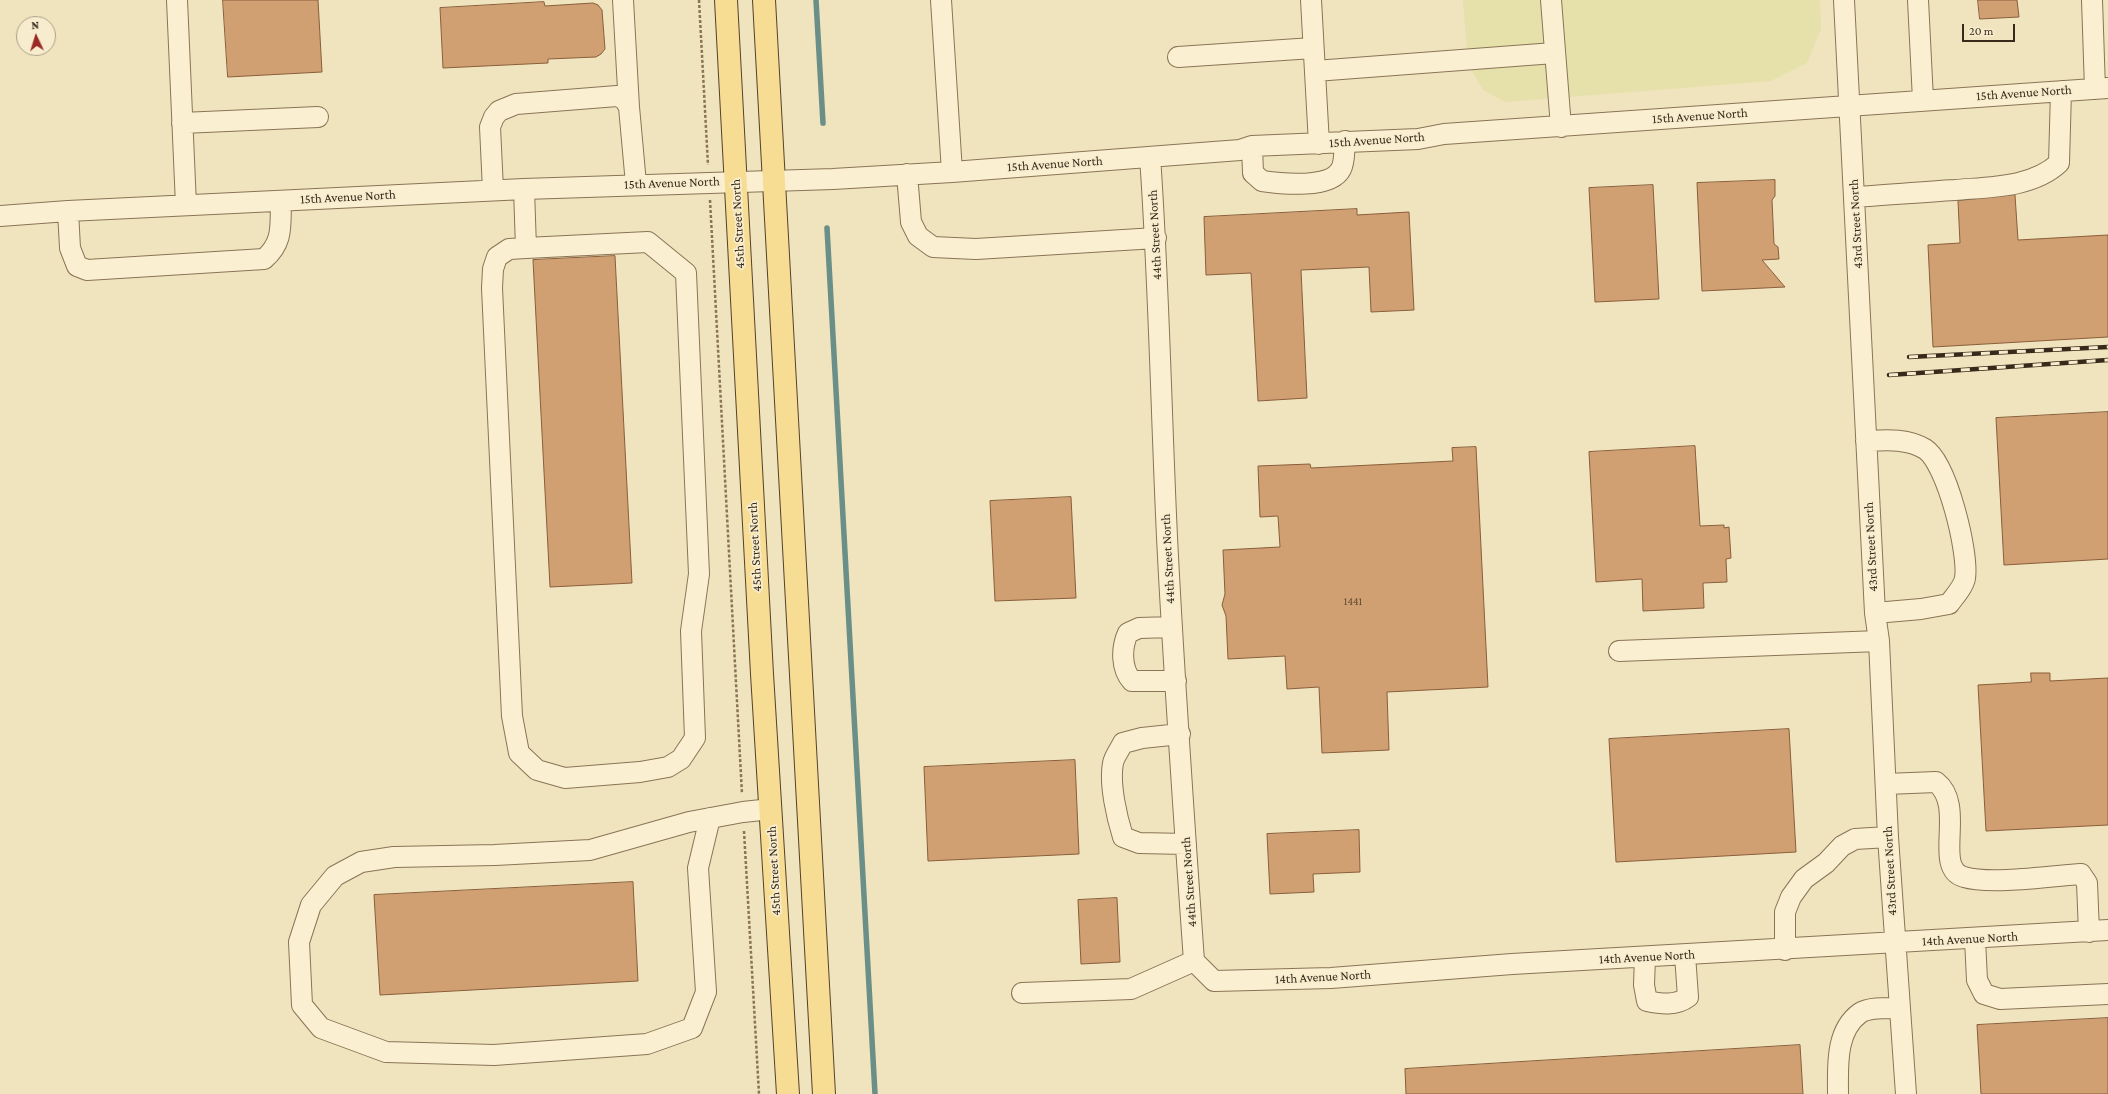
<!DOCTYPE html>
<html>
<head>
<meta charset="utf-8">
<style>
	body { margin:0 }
	#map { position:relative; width:2108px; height:1094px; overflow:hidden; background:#f0e4be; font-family:"Crimson Pro",serif }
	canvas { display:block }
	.north { position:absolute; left:16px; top:16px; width:40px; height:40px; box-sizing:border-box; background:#f7edce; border:1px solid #aa9f86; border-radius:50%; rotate:356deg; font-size:11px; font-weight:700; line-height:16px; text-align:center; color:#372a1b }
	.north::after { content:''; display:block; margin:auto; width:14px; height:18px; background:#9a2a23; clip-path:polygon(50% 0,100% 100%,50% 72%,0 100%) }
	.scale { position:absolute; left:1962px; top:24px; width:53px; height:18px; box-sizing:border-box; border:2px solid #372a1b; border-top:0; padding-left:5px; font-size:12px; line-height:14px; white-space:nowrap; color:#372a1b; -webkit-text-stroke:3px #f7edce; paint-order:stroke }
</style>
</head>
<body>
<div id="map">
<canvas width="2108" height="1094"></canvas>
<div class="north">N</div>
<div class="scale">20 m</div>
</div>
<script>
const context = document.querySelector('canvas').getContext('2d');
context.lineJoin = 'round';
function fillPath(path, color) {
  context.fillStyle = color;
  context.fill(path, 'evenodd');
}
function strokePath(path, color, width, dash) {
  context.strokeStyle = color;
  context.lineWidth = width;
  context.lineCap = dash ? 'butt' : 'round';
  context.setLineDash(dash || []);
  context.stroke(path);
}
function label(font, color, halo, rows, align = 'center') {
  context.font = font + ' "Crimson Pro",serif';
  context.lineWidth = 3.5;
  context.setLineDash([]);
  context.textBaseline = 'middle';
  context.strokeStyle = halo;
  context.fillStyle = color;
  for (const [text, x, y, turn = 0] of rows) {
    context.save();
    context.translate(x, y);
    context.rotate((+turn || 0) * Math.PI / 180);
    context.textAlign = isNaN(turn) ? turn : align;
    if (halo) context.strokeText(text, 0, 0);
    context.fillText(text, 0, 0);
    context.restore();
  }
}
fillPath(new Path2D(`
	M1463 0H1820L1821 29 1807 63 1771 81 1505 102 1483 90 1468 64Z`), '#e6e0ab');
strokePath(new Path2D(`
	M816 0 823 123
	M827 228 875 1094`), '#698f88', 5.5);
const building = new Path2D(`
	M223 0H318L322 72 228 77Z
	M1978 0H2017L2019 17 1980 19Z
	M544 2 545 6 593 3 598 5 602 10 605 49 601 54 596 57 548 59V63L443 68 440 8Z
	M1775 180V196L1772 200 1774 244 1778 247 1779 259 1762 260 1785 287 1702 291 1697 183Z
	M1653 185 1659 299 1595 302 1589 188Z
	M2015 195 2018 240 2108 235V337L1933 347 1928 245 1960 243 1958 201Z
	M1357 209V215L1409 212 1414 310 1371 312 1369 267 1301 270 1307 398 1258 401 1251 273 1206 275 1204 217Z
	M615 256 632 583 550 587 533 260Z
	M2108 412V559L2004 565 1996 418Z
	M1695 446 1700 526 1724 525V528L1729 527 1731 558 1726 559 1727 582 1703 583 1704 608 1643 611 1642 579 1596 582 1589 452Z
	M1476 447 1488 687 1387 692 1389 750 1322 753 1319 687 1287 689 1285 656 1228 659 1226 616 1222 605 1225 594 1223 550 1280 547 1278 516 1260 517 1258 466 1310 464 1311 468 1453 461 1452 448Z
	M1071 497 1076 598 995 601 990 501Z
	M2031 673H2050V681L2108 678V825L1986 831 1978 685 2031 682Z
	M1789 729 1796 852 1616 862 1609 739Z
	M1075 760 1079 854 928 861 924 767Z
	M1359 830 1360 872 1313 874 1314 892 1270 894 1267 834Z
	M633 882 638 981 380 995 374 895Z
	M1117 898 1120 962 1081 964 1078 900Z
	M2108 1018V1094H1981L1977 1025Z
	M1800 1045 1803 1094H1406L1405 1069Z`);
fillPath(building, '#d09f72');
strokePath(building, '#895e3b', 1);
const minor = new Path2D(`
	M177 0 186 205
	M623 0 629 107
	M941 0 952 172
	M1311 0 1319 144
	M1551 0 1561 127
	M1844 0 1875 613 1879 641 1888 837 1906 1094
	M1918 0 1923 100
	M2092 0 2095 89
	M1178 57 1313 48
	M1315 71 1554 53
	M182 123 318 117
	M1252 146 1253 173 1262 181C1282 184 1331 189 1341 169 1345 162 1344 150 1345 141
	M1150 157C1159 283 1161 410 1167 537 1174 678 1184 820 1194 961
	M907 174 911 222 918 236 933 247 976 249 1156 238
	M524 189 526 248 648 242 686 273 699 574 691 631 695 738 681 759 668 767 640 772 565 778 537 770 519 753 512 716 492 288 493 269 497 257 509 249 526 248
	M493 190 490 127 494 117 499 111 516 104 617 96 624 99 629 107 636 184
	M1855 197C1888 195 1921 192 1955 190 1989 187 2032 188 2059 163L2061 91
	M68 211 70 248 77 266 87 270 264 259C284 242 280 225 281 201
	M0 216 68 211 524 189 833 179 952 172 1240 150 1252 146 1418 139 1444 134 2108 88
	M1866 441C1886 440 1907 438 1925 449 1947 463 1969 553 1965 578 1964 586 1954 597 1949 604L1921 609 1875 613
	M1172 627 1139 628 1128 633C1121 648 1121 669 1132 681H1176
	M1619 651 1879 641
	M1180 734 1142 738 1123 743C1120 749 1114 757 1113 763 1109 784 1117 818 1123 837L1139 843 1186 844
	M1886 784 1936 782C1967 806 1932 868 1964 877 1990 885 2052 876 2081 874L2087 883 2089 932
	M710 818 698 868 706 992 692 1028 647 1044 494 1055 386 1052 321 1028 302 1005 299 942 311 905 335 876 361 862 394 857 495 855 590 850 689 822 743 812 771 809
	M1975 939 1977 980 1984 994 2000 999 2108 994
	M1785 950V912L1791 897 1804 879 1826 863 1842 846 1855 839 1888 837
	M1645 957 1644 985 1647 1001C1661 1004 1676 1006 1688 997L1685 955
	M1194 961 1214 981 1331 978 1512 964 2108 930
	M1022 993 1131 989 1194 961
	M1838 1094C1838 1067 1835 1031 1860 1013 1869 1007 1888 1008 1899 1008`);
const major = new Path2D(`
	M726 0 762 674 788 1094
	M764 0 824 1094`);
strokePath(minor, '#897456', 22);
strokePath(major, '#56412b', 24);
strokePath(new Path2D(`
	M699 0 708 165
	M710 200 742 794
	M744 831 759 1094`), '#897456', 2.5, [3, 2]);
strokePath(minor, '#faf0d1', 20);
strokePath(major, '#f6dd93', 22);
const rail = new Path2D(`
	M1909 357 2108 347
	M1889 375 2108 360`);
strokePath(rail, '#372a1b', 4.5);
strokePath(rail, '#f7edce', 3, [9]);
label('11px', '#5d4731', null, [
	["1441",1353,602]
]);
label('13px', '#372a1b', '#f7edce', [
	["15th Avenue North",2024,93,-4],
	["15th Avenue North",1700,116,-4],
	["15th Avenue North",1377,140,-4],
	["15th Avenue North",1055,164,-4],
	["15th Avenue North",672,183,-2],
	["15th Avenue North",348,197,-3],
	["45th Street North",738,224,-93],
	["43rd Street North",1856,224,-93],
	["44th Street North",1155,235,-93],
	["45th Street North",755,547,-93],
	["43rd Street North",1871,547,-93],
	["44th Street North",1168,559,-93],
	["45th Street North",774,871,-93],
	["43rd Street North",1890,871,-93],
	["44th Street North",1189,882,-94],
	["14th Avenue North",1970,939,-3],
	["14th Avenue North",1647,957,-3],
	["14th Avenue North",1323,977,-3]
]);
</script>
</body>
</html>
